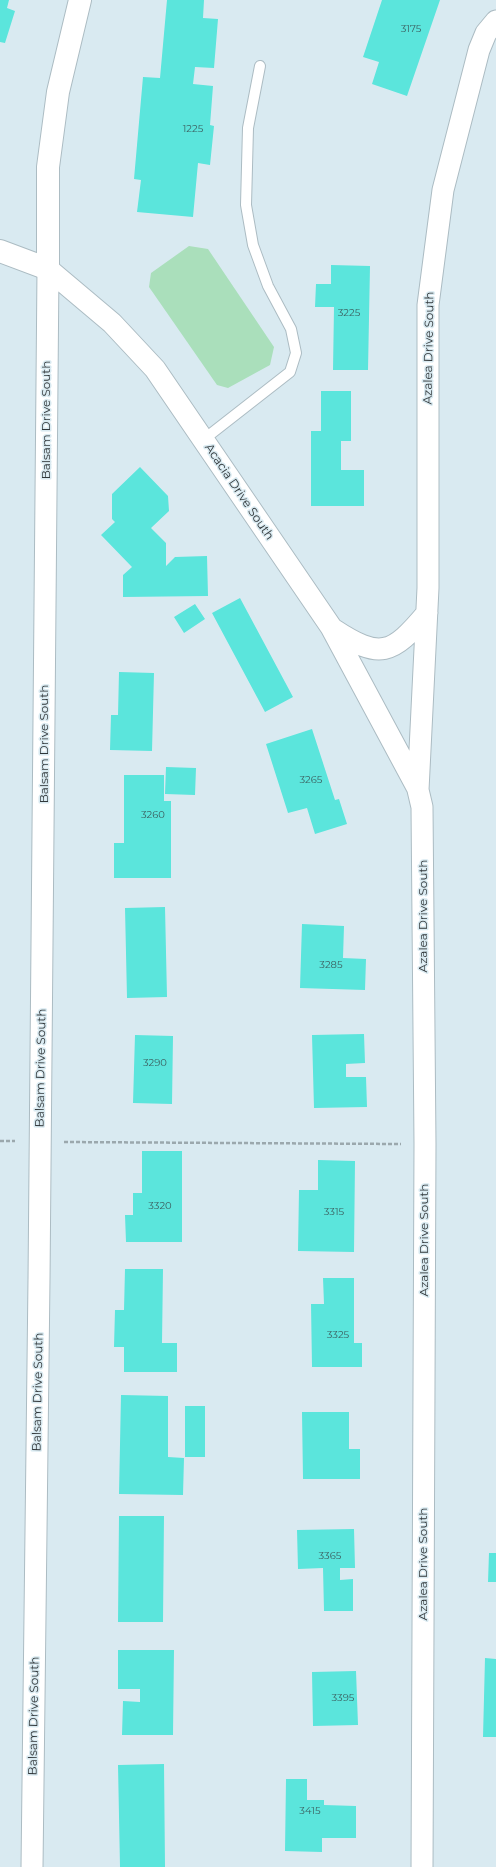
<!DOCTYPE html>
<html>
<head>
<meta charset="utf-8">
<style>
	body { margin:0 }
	canvas { display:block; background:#d9eaf1 }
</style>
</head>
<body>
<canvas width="496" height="1867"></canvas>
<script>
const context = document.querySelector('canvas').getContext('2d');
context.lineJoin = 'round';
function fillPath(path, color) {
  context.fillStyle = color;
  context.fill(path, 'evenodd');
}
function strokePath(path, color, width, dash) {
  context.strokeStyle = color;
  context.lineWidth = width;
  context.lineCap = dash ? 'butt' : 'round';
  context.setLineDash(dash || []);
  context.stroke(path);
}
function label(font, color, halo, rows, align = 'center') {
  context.font = font + ' Montserrat,sans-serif';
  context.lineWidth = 3;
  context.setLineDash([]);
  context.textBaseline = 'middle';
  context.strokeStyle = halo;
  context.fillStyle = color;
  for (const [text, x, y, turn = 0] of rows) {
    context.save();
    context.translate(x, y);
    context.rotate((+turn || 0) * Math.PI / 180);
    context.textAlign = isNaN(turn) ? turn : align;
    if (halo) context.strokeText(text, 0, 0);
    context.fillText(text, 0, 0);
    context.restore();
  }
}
fillPath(new Path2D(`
	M189 246 208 249 274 347 270 365 228 388 217 385 149 287 151 273Z`), '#aadfbb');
fillPath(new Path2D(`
	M0 0H9L7 8 15 11 5 43 0 42Z
	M167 0H204L203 18 218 19 214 68 195 67 193 84 213 86 210 125 214 126 210 165 198 163 193 217 137 212 141 180 134 179 143 77 160 78Z
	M382 0H440L407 96 372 84 379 62 363 57Z
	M331 265 370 266 368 370H333L334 307H315L316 284H331Z
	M321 391H351V441H341V470H364V506H311V431H321Z
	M140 467 168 496 169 511 151 528 166 543V566L175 557 207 556 208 596 123 597V575L132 567 101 535 115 522 112 519V494Z
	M240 598 293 697 265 712 212 613Z
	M195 604 205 619 184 633 174 617Z
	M119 672 154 673 152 751 110 750 111 715H118Z
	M312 729 335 800 339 799 347 824 315 834 307 808 288 813 266 744Z
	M166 767 196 768 195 795 165 794Z
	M124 775H164V801H171V878H114V843H124Z
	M165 907 167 997 127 998 125 908Z
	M302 924 344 926 343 958 366 959 365 990 300 988Z
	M364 1034 365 1063 346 1064V1077H366L367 1107 314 1108 312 1035Z
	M135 1035 173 1036 172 1104 133 1103Z
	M142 1151H182V1242H126L125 1215H133V1193H142Z
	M318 1160 355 1161 354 1252 298 1251 299 1190H318Z
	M125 1269H163L162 1343H177V1372H124V1347H114L115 1310H124Z
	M323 1278H354V1343H362V1367H312L311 1304H324Z
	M121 1395 168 1396V1457L184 1458 183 1495 119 1494Z
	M185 1406H205V1457H185Z
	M302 1412H349V1449H360V1479H303Z
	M119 1516H164L163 1622H118Z
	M354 1529 355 1568H340V1580L353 1579V1611H324L323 1568 298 1569 297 1530Z
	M489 1553H496V1582H488Z
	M118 1650H174L173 1735H122L123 1701 140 1702V1689H118Z
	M485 1658 496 1659V1737H483Z
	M356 1671 358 1725 313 1726 312 1672Z
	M164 1764 165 1867H120L118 1765Z
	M286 1779H307V1800H324V1805L356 1806V1838H322V1852L285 1851Z`), '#5be5dc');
const lane = new Path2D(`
	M203 440 290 372 296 353 291 329 268 286 253 245 246 205 248 128 260 66`);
const street = new Path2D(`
	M48 269 112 323 155 369 331 627 418 789
	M333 629C380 660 392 655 427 613
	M32 1867 39 1279 48 269
	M422 1867 425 1144 422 807 418 790 428 588V305L443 190 479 50 486 33 496 21`);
const secondary = new Path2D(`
	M0 251 48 269V167L58 92 80 0`);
strokePath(lane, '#acbcc3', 12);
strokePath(street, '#acbcc3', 23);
strokePath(secondary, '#acbcc3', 24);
strokePath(new Path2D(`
	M0 1141H15
	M64 1142 401 1144`), '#9ba8ad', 2.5, [4, 2]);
strokePath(lane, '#fff', 10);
strokePath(street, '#fff', 21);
strokePath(secondary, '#fff', 22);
label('10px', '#3c6262', null, [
	["3175",411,29],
	["1225",193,129],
	["3225",349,313],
	["3265",311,780],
	["3260",153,815],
	["3285",331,965],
	["3290",155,1063],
	["3320",160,1206],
	["3315",334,1212],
	["3325",338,1335],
	["3365",330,1556],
	["3395",343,1698],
	["3415",310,1811]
]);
label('12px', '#31373a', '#d9eaf1', [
	["Azalea Drive South",429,348,-89],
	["Balsam Drive South",46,420,-90],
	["Acacia Drive South",239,492,56],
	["Balsam Drive South",44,744,-90],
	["Azalea Drive South",423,916,-90],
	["Balsam Drive South",41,1068,-89],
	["Azalea Drive South",424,1240,-90],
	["Balsam Drive South",38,1392,-89],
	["Azalea Drive South",423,1564,-90],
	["Balsam Drive South",34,1716,-89]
]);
</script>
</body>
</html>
